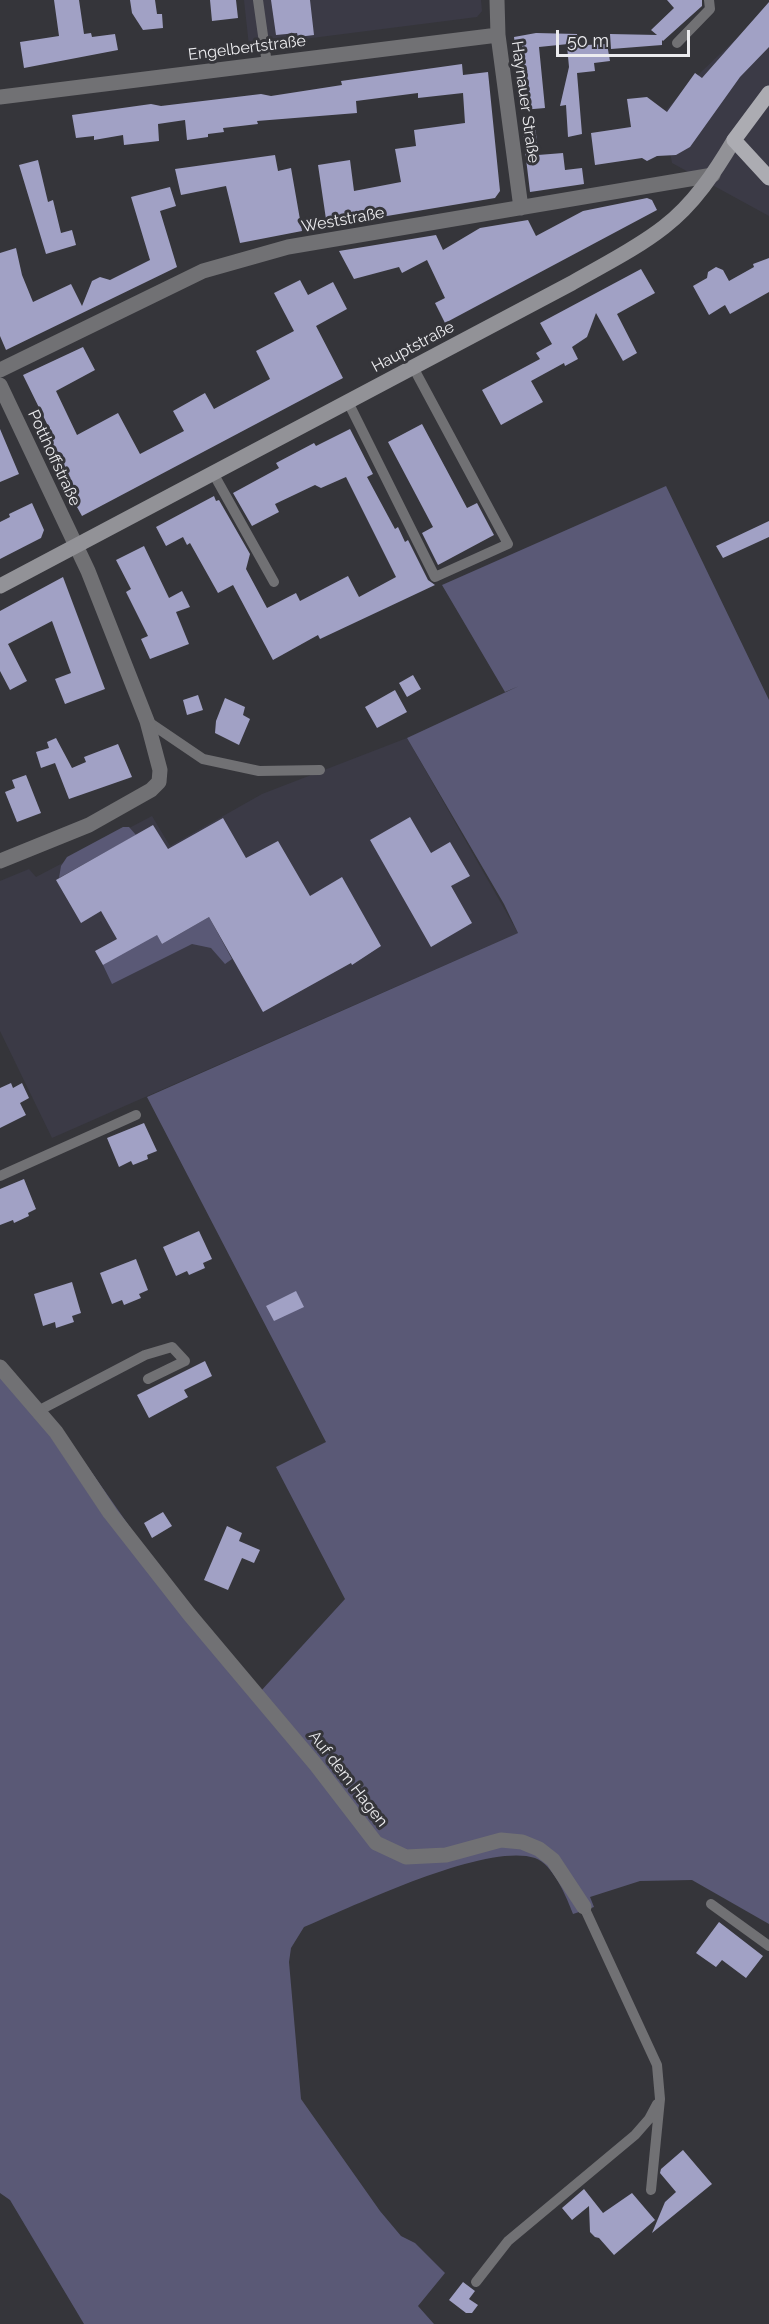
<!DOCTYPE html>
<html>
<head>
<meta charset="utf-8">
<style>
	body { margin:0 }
	#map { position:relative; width:769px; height:2324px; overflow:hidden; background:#35353a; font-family:Raleway,sans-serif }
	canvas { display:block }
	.scale { position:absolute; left:556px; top:30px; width:134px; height:27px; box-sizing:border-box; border:3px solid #ececef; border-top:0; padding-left:8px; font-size:18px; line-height:21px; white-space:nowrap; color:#ececef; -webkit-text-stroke:4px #35353a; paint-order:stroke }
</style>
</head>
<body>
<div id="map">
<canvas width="769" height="2324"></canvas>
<div class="scale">50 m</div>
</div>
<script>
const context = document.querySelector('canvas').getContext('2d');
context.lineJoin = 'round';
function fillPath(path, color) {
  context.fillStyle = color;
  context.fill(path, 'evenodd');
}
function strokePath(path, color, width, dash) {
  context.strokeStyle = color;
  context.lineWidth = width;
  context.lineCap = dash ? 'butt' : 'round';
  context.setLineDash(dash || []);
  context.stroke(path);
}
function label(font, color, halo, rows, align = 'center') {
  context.font = font + ' Raleway,sans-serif';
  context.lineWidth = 6;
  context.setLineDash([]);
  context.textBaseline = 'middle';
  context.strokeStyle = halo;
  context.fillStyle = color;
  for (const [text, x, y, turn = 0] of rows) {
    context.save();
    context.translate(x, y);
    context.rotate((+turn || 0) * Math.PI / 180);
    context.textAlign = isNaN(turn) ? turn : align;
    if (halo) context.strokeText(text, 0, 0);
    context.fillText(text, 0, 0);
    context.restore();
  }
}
fillPath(new Path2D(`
	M244 0H481L482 11 477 17 249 46Z
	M769 8V216L672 163 663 113 702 71Z
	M407 738 518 933 52 1138 0 1031V881L29 869 36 877 152 816 170 846 262 794Z`), '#3b3a46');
fillPath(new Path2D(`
	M666 486 769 700V1924L692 1880 640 1881 590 1897 594 1907 573 1914C567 1898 553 1864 535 1858 486 1842 354 1906 304 1927L291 1948 289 1962 301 2099 380 2211 401 2236 415 2243 445 2273 418 2306 434 2324H84L10 2200 0 2193V1364L60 1427 169 1583 260 1692 345 1599 276 1467 326 1442 147 1097 518 933 504 904 407 738 519 686 505 692 442 585Z
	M123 827H129L136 835 59 878 61 866 67 857Z
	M209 917 232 959 225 964 211 948 192 944 112 984 103 965 156 933 162 944Z`), '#5a5976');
fillPath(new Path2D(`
	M54 0H79L84 34 91 33 92 37 115 34 118 50 24 68 20 42 59 36Z
	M130 0H155L157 14H162L163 28 143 30 132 13Z
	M210 0H236L238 18 212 21Z
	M271 0H310L314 35 298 37 297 33 276 35Z
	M667 0H702V6L663 41 662 40V45L611 49 610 34 657 35 651 30 674 8Z
	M769 2V47L740 77 690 147 676 155 657 156 647 161 642 158 595 165 591 133 631 127 627 99 647 97 667 112 695 73 702 78Z
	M536 33 577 34 578 43 539 47 545 108 522 110 514 37Z
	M607 44 610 61 594 63 595 71 577 73 582 134 568 137 566 105 560 106 569 67 567 46Z
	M462 64 463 75 488 72 500 191 495 198 327 226 318 165 350 160 354 191 401 182 395 149 416 146 414 130 465 123 463 93 418 98V93L356 101 357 113 257 121 258 124 223 128 224 132 208 134V137L187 140 185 120 158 124 159 141 124 145 123 135 94 140V136L76 138 72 115 151 104 161 106 261 94 271 96 342 85 341 81Z
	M535 123 538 155 563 153 565 170 582 168 584 184 530 192 522 125Z
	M275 155 278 171 291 168 302 231 240 243 226 186 181 195 175 169Z
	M38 160 48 202 53 200 61 233 72 230 76 245 46 254 19 165Z
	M170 187 176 206 160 211 177 267 6 350 0 336V253L16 248 22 275 33 302 71 284 82 306 92 281 100 277 110 280 150 260 131 197Z
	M647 198 652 200 657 210 445 323 435 303 445 298 427 260 402 273 399 267 354 279 339 251 436 235 443 250 480 228 528 220 536 236 583 211Z
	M769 258V292L730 314 725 305 709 315 693 286 707 278 708 272 716 267 723 270 729 281 754 267 753 264Z
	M641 269 655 293 617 314 637 353 623 361 596 313 587 337 572 347 578 359 565 366 564 363 531 381 543 402 501 425 482 390 540 359 536 353 552 344 540 323Z
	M300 280 308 295 333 282 347 309 316 326 343 378 82 516 72 498 75 497 44 438 52 434 23 375 83 347 95 370 56 391 77 435 118 413 140 454 184 431 173 411 205 393 214 409 270 379 256 351 294 331 274 293Z
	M422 424 467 508 477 503 494 535 438 565 422 533 433 527 388 442Z
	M0 429 19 474 0 482Z
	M350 429 373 474 367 477 395 529 398 527 405 542 408 540 428 580 435 585 320 639 318 635 273 660 233 585 218 593 190 543 187 545 183 537 166 546 156 527 214 496 216 501 219 500 250 554 246 569 267 608 296 593 300 601 348 576 359 597 396 577 346 477 321 488 315 485 275 504 279 512 252 526 233 493 279 468 276 463 314 443 316 446Z
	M32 503 44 530 41 538 0 559V522L10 517 9 514Z
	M769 521V537L723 558 716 546Z
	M144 546 169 598 182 591 190 607 176 612 189 644 150 659 141 639 148 636 126 592 131 589 116 560Z
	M63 577 105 689 65 704 55 679 71 673 52 621 8 644 27 681 10 690 0 671V611Z
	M413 675 421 689 407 697 399 683Z
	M395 690 407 712 377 728 365 707Z
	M198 695 203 710 187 715 183 700Z
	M225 698 245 707 243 715 250 719 239 745 215 733 216 721Z
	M56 738 72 768 86 762 84 757 118 744 132 777 69 799 55 763 41 768 36 752 49 748 47 742Z
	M26 775 41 813 17 822 5 792 15 788 12 780Z
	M410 817 431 853 450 842 470 876 451 886 472 923 431 947 370 840Z
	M223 818 246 858 278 841 310 896 342 877 381 946 352 965 351 963 263 1012 209 917 162 944 157 935 103 965 95 951 117 939 101 911 81 923 56 880 153 825 168 849Z
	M11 1083 13 1088 22 1083 29 1098 20 1103 26 1115 0 1128V1088Z
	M144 1123 157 1151 147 1155 148 1159 133 1165 131 1161 119 1167 107 1138Z
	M24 1179 36 1209 28 1213 29 1216 14 1223 13 1220 0 1225V1189Z
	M199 1231 212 1259 203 1263 205 1268 189 1275 187 1271 176 1276 163 1247Z
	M136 1259 148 1290 139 1294 141 1298 124 1305 122 1300 112 1304 100 1273Z
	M72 1282 81 1313 72 1316 74 1322 56 1328 55 1322 43 1326 34 1294Z
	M296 1291 304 1307 274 1321 266 1306Z
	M205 1361 212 1376 184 1390 188 1397 149 1418 137 1395Z
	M163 1512 172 1526 152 1538 144 1523Z
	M227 1526 242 1533 239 1541 260 1550 254 1563 242 1558 228 1590 204 1580Z
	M719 1922 763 1956 746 1978 722 1960 716 1967 696 1953Z
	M683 2150 712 2184 652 2233 665 2202 676 2192 660 2173 661 2169Z
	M584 2189 603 2213 632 2193 655 2220 614 2255 599 2238 595 2237 590 2232 589 2206 572 2220 562 2208Z
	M463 2282 475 2291 469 2299 478 2305 472 2313H466L449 2300Z`), '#a1a1c5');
strokePath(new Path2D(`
	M258 0 267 64
	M677 43 710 9 709 0
	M348 402 435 577 508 544 413 367
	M213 473 274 582
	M147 721 203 759 259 771 320 770
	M0 1176 136 1115
	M38 1411 145 1355 172 1347 185 1361 148 1379
	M711 1904 769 1946
	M584 1907 657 2065 660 2099 651 2190
	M476 2282 508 2241 635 2135 649 2119 657 2104`), '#717174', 10);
strokePath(new Path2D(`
	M497 0 498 35 521 208
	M0 97 498 35
	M0 370 203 271 288 247 713 175
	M0 385 88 571 147 721 160 770 159 782 151 790 89 825 0 861
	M0 1367 56 1432 110 1513 189 1614 316 1765 376 1843 406 1857 446 1855 501 1840 522 1842 539 1849 553 1860 584 1907`), '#717174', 15);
strokePath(new Path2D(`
	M0 586 572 283C603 265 636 249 664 227 694 204 715 172 734 140`), '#929297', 15);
strokePath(new Path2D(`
	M769 93 734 140 769 178`), '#acacb2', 15);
label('16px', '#ececef', '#35353a', [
	["Engelbertstraße",247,48,-7],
	["Haynauer Straße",525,102,82],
	["Weststraße",343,220,-10],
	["Hauptstraße",413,347,-28],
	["Potthoffstraße",54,458,65],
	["Auf dem Hagen",348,1779,52]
]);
</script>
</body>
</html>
